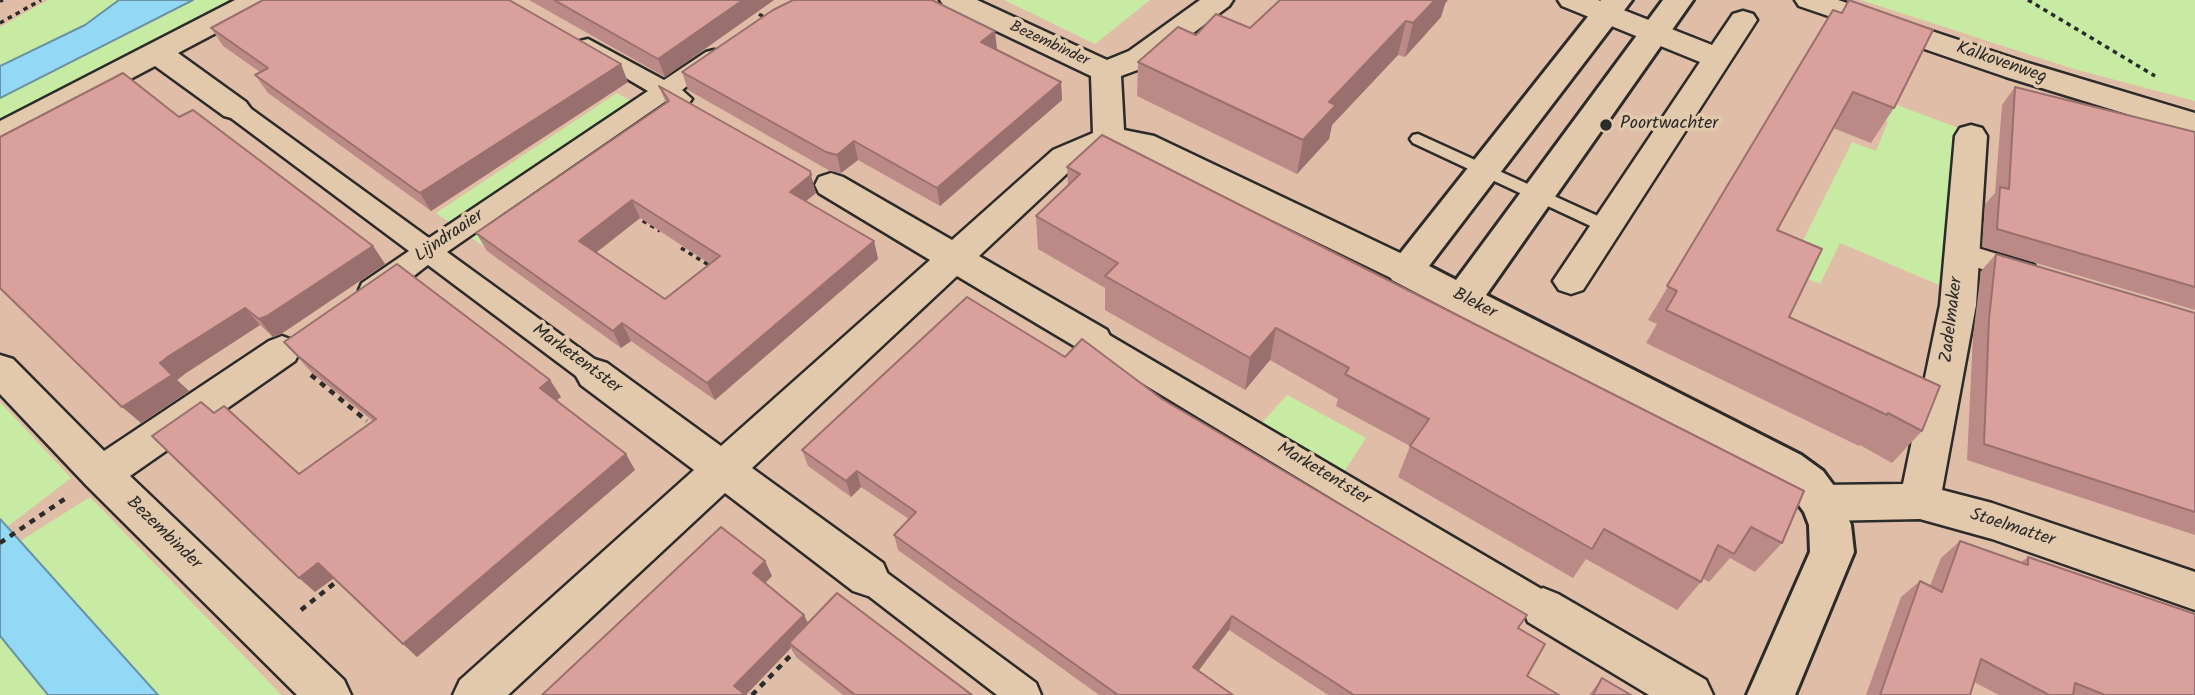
<!DOCTYPE html>
<html>
<head>
<meta charset="utf-8">
<style>
	body { margin:0 }
	canvas { display:block; background:#e0bda6 }
</style>
</head>
<body>
<canvas width="2195" height="695"></canvas>
<script>
const context = document.querySelector('canvas').getContext('2d');
context.lineJoin = 'round';
function fillPath(path, color) {
  context.fillStyle = color;
  context.fill(path, 'evenodd');
}
function strokePath(path, color, width, dash) {
  context.strokeStyle = color;
  context.lineWidth = width;
  context.lineCap = dash ? 'butt' : 'round';
  context.setLineDash(dash || []);
  context.stroke(path);
}
function label(font, color, halo, rows, align = 'center') {
  context.font = font + ' Kalam,sans-serif';
  context.lineWidth = 7;
  context.setLineDash([]);
  context.textBaseline = 'middle';
  context.strokeStyle = halo;
  context.fillStyle = color;
  for (const [text, x, y, turn = 0] of rows) {
    context.save();
    context.translate(x, y);
    context.rotate((+turn || 0) * Math.PI / 180);
    context.textAlign = isNaN(turn) ? turn : align;
    if (halo) context.strokeText(text, 0, 0);
    context.fillText(text, 0, 0);
    context.restore();
  }
}
fillPath(new Path2D(`
	M48 0H119L85 25 0 66V27Z
	M193 0H245L0 126V98Z
	M1004 0H1150L1095 44Z
	M1861 0H2195V101L2074 69Z
	M617 93 666 122 486 248 436 213Z
	M1876 97 1958 128 1944 287 1840 243 1820 284 1788 271 1852 142 1876 151 1888 122 1870 115Z
	M1287 395 1366 438 1344 472 1260 425Z
	M0 402 71 478 7 527 0 519Z
	M90 497 270 683 281 695H158L20 541Z
	M0 636 48 695H0Z`), '#c8eba4');
const water = new Path2D(`
	M119 0H193L0 98V66L85 25Z
	M0 519 20 541 158 695H48L0 636Z`);
fillPath(water, '#93d8f5');
strokePath(water, '#6993a4', 2);
const service = new Path2D(`
	M1418 134 1611 222 1613 226 1611 230H1599L1413 143 1410 139 1413 135Z`);
const pedestrian = new Path2D(`
	M588 39 664 80 706 52 714 50 722 52 725 57 682 90 692 99 688 104 680 107 666 101 447 252 604 366 608 374 604 382 594 385 584 382 428 265C410 278 385 304 362 297L359 290 362 283 409 251 227 115 223 109 227 103 235 101 243 103 429 238 648 91 580 51 577 46 580 41Z
	M1961 243 2034 265 2038 272 2034 279 2025 282 1952 260 1948 253 1952 246Z
	M1094 329 1104 332 1555 597 1559 608 1555 619 1543 623 1531 619 1084 348 1080 340 1084 332Z
	M868 562 879 567 1036 683 1041 695H997L857 587 852 577 857 567Z`);
const minor = new Path2D(`
	M235 0H271L267 6 178 53 246 102 251 109 246 116 235 119 224 116 155 66 11 142 0 145V121Z
	M940 0H977L1107 60 1129 51 1200 0H1233L1229 6 1151 65 1121 76 1124 130 1154 136 1417 261 1422 270 1417 279 1405 283 1393 279 1136 154 1112 150 1075 166 979 256 1107 330 1112 340 1107 350 1094 354 1081 350 957 276 752 468 883 563 889 577 883 591 868 596 853 591 725 493 508 695H453L460 680 694 470 581 385 575 374 581 363 594 359 607 363 721 446 930 260 819 193 815 185 819 177 831 173 843 177 952 240 1053 150 1093 133 1091 76 944 6Z
	M1558 0H1598L1712 45 1733 14 1743 11 1753 14 1757 20 1583 290 1571 294 1559 290 1553 281 1559 272 1700 62 1562 6Z
	M1795 0H1838L2028 63 2195 113V135L2006 77 1799 6Z
	M1971 125 1982 128 1987 136 1976 305 1942 490 1992 503 2195 572V610L1992 539 1920 519 1822 521 1808 515 1802 503 1808 491 1822 485 1903 484 1940 305 1955 136 1960 128Z
	M282 336 295 341 300 351 295 361 130 476 344 680 351 695H297L87 486 0 394V355L13 359 104 451 269 341Z
	M1543 588 1558 594 1706 680 1713 695H1649L1528 622 1522 608 1528 594Z`);
const tertiary = new Path2D(`
	M1601 0H1632L1429 266 1456 280 1663 0H1693L1486 295 1801 455 1823 471 1837 490 1851 525 1854 552 1795 695H1747L1810 552 1809 525 1804 512 1793 497 1771 479 1392 280 1387 270Z`);
strokePath(service, '#2b2b2b', 5);
strokePath(pedestrian, '#2b2b2b', 5);
strokePath(minor, '#2b2b2b', 5);
strokePath(tertiary, '#2b2b2b', 6);
strokePath(new Path2D(`
	M2028 0 2155 76
	M0 1 3 0
	M751 10 768 19
	M0 23 41 0
	M635 216 660 231
	M681 248 712 267`), '#2b2b2b', 3.5, [4.5, 4.5]);
strokePath(new Path2D(`
	M311 375 367 421
	M0 543 69 496
	M301 610 341 578
	M752 695 797 649`), '#2b2b2b', 4.5, [6, 6]);
fillPath(service, '#e3c9ab');
fillPath(pedestrian, '#e3c9ab');
fillPath(minor, '#e3c9ab');
fillPath(tertiary, '#e3c9ab');
fillPath(new Path2D(`
	M529 0H774L665 77Z
	M1445 4 1441 17 1405 57 1398 55 1332 125 1329 139 1297 174 1137 96 1138 62 1196 35Z
	M1833 10 1894 108 1871 143 1833 128 1777 230 1789 317 1922 431 1892 463 1860 445 1859 446 1646 343 1657 324 1648 320Z
	M211 28 628 82 431 211 268 93 255 75 260 72 223 46Z
	M997 49 1061 82 1062 100 940 206 858 160 841 173 830 171 688 90 682 72Z
	M659 86 816 193 806 201 874 241 878 259 715 400 631 341 621 348 487 251 476 233 666 103ZM640 218 710 264 665 299 597 252Z
	M2015 87 2195 132V310L1982 247 1985 204 1995 193 2002 105Z
	M179 117 373 246 385 264 281 334 273 337 260 325 186 373 177 380 189 391 141 423Z
	M1067 167 1782 543 1755 572 1730 558 1709 582 1702 578 1701 582 1677 610 1586 559 1573 578 1398 477 1410 446 1336 406 1338 399 1270 360 1245 390 1105 310V288L1038 249 1036 216 1068 186Z
	M1996 254 2195 313V535L1967 460 1973 336 1981 271Z
	M284 342 550 380 561 397 556 401 635 470 417 657 334 578 315 592 214 413 299 474 373 421 312 373Z
	M1065 357 1162 399 1518 628 1527 676 1559 695H1328L1229 630 1198 671 1233 695H1099L898 550 894 535 909 519 861 487 851 497 808 466 802 450Z
	M1960 541 2021 562 2028 557 2195 695H1999L1974 682 1970 695H1866L1901 597 1920 581 1930 586 1941 558Z
	M765 561 772 576 765 583 804 615 808 623 972 695H843L796 657 791 648 542 695Z
	M1602 678 1631 695H1589Z`), '#bb8a86');
fillPath(new Path2D(`
	M743 0H774L665 77 658 59Z
	M1435 0H1448L1445 4 1441 17 1405 57 1413 23Z
	M1406 21 1398 55 1332 125 1329 139 1297 174 1303 140 1329 102Z
	M995 31 997 49 983 60 981 42Z
	M621 64 628 82 431 211 420 193Z
	M1061 82 1062 100 940 206 937 188Z
	M854 141 858 160 841 173 837 155Z
	M811 175 816 193 795 210 790 192Z
	M632 200 640 218 588 259 579 241Z
	M874 241 878 259 715 400 707 383Z
	M373 246 385 264 281 334 273 337 259 319Z
	M245 308 260 325 186 373 177 380 189 391 141 423 122 407 160 363 169 356Z
	M622 323 631 341 621 348 613 331Z
	M1276 328 1270 360 1245 390 1250 358Z
	M550 380 561 397 550 405 540 388Z
	M626 454 635 470 417 657 403 644Z
	M857 471 861 487 851 497 846 481Z
	M765 561 772 576 760 588 753 573Z
	M318 563 334 578 315 592 299 578Z
	M804 615 810 628 789 643 791 648 746 695 734 686Z
	M1232 616 1229 630 1191 681 1193 667Z`), '#99706d');
const building = new Path2D(`
	M263 0H509L621 64 420 193 255 75 268 68 211 28Z
	M554 0H743L658 59Z
	M793 0H932L995 31 981 42 1061 82 937 188 854 141 837 155 826 152 682 72 773 10Z
	M1280 0H1435L1413 23 1406 21 1329 102 1336 105 1303 140 1138 62 1178 27 1196 35 1216 14 1250 28Z
	M1849 0 1933 30 1894 108 1853 92 1777 230 1822 249 1789 317 1940 386 1922 431 1888 413 1887 415 1666 310 1677 291 1667 286 1833 10 1842 13Z
	M123 73 179 117 193 110 373 246 267 316 259 319 245 308 169 356 160 363 172 375 122 407 0 288V137Z
	M659 86 810 171 811 175 790 192 874 241 707 383 622 323 613 331 476 233 669 101ZM632 200 720 256 665 299 579 241Z
	M2015 87 2195 132V287L1997 229 2000 187 2009 189Z
	M1102 135 1804 491 1782 543 1751 527 1734 554 1718 545 1701 582 1604 529 1592 549 1410 446 1429 419 1345 374 1349 368 1276 328 1250 358 1105 276 1118 263 1036 216 1080 174 1067 167Z
	M1996 254 2195 313V512L1984 444 1989 319Z
	M397 264 550 380 540 388 626 454 403 644 318 563 299 578 152 436 201 402 214 413 224 406 299 474 376 419 298 356 284 342Z
	M967 297 1065 357 1082 339 1162 399 1527 615 1518 628 1545 644 1527 676 1559 695H1354L1232 616 1193 667 1233 695H1118L894 535 916 512 857 471 846 481 802 450Z
	M721 527 765 561 753 573 804 615 734 686 746 695H542Z
	M1960 541 2028 565V557L2195 614V695H2105L2075 683 2073 695H2049L1981 659 1970 695H1880L1920 581 1942 592Z
	M837 593 972 695H855L789 643Z
	M1602 678 1631 695H1593Z`);
fillPath(building, '#daa09c');
strokePath(building, '#99706d', 2);
for (const [x, y, r, color] of [
	[1606,125,7,"#2b2b2b"]
]) {
  const dot = new Path2D();
  dot.arc(x, y, r, 0, 2 * Math.PI);
  context.fillStyle = color;
  context.fill(dot);
  strokePath(dot, '#e3c9ab', 2.5);
}
label('16px', '#2b2b2b', '#e3c9ab', [
	["Bezembinder",1049,45,25]
]);
label('18px', '#2b2b2b', '#e3c9ab', [
	["Kalkovenweg",2001,64,19],
	["Lijndraaier",450,237,-34],
	["Bleker",1474,305,27],
	["Zadelmaker",1953,320,-83],
	["Marketentster",576,360,36],
	["Marketentster",1323,475,31],
	["Stoelmatter",2012,529,18],
	["Bezembinder",163,534,44]
]);
label('18px', '#2b2b2b', '#e3c9ab', [
	["Poortwachter",1620,125]
], 'left');
</script>
</body>
</html>
